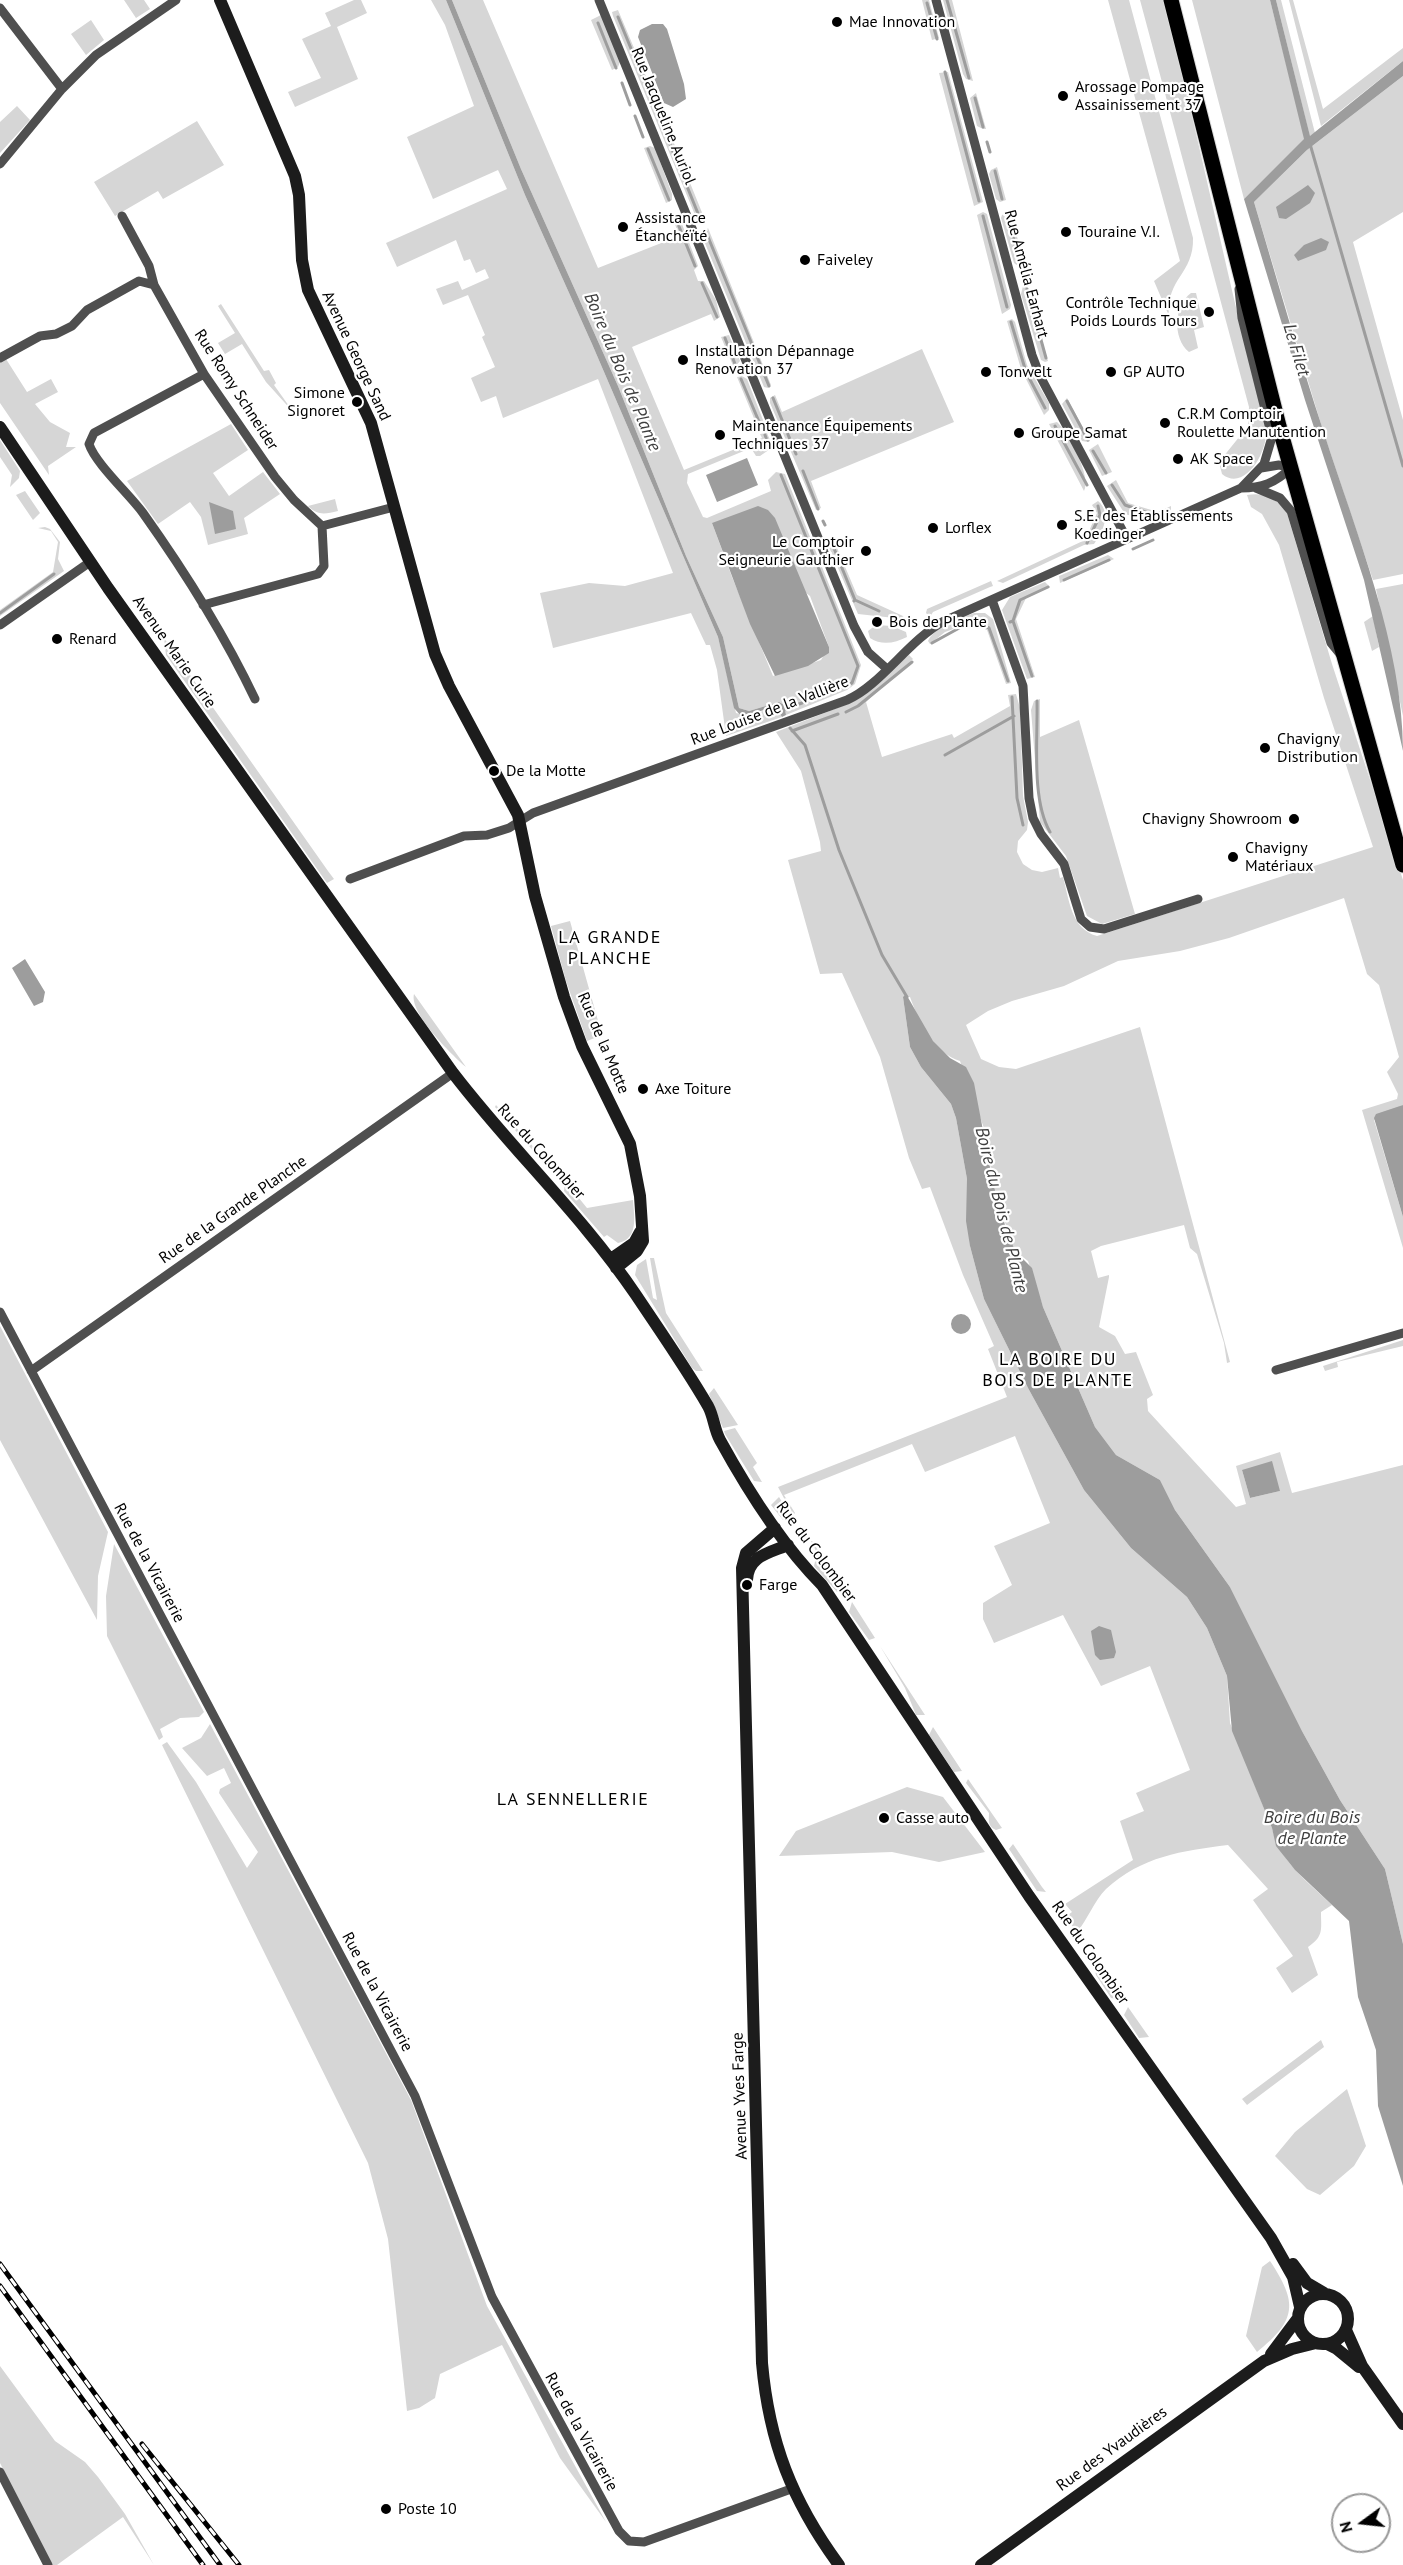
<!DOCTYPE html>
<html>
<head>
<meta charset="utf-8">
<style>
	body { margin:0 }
	#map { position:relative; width:1403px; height:2565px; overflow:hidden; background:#fff; font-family:"PT Sans",sans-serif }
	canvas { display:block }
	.north { position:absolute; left:1331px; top:2493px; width:60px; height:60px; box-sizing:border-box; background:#fff; border:2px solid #999; border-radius:50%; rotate:255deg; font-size:16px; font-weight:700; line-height:24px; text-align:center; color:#000 }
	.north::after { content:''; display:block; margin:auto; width:21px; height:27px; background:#000; clip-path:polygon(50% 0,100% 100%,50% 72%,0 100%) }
</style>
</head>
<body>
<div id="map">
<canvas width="1403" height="2565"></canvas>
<div class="north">N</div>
</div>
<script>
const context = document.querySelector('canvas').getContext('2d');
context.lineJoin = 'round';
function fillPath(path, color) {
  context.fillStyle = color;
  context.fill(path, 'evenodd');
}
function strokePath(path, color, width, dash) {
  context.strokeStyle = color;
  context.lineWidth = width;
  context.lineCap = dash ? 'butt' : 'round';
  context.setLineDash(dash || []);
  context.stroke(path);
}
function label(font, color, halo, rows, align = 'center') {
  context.font = font + ' "PT Sans",sans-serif';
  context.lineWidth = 4.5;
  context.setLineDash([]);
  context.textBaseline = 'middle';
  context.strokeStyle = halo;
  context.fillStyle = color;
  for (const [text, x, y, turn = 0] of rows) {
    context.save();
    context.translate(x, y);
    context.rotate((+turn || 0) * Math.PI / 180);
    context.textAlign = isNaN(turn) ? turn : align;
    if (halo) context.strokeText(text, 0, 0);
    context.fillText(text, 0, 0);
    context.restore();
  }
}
fillPath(new Path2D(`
	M124 0H144L150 9 136 18Z
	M354 0H361L367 13 337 27 358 79 295 107 288 92 321 78 302 39 331 26 325 13Z
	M431 0H446L525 195 592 344 718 637 736 713 747 716 776 707 782 717 726 736 717 670 710 645H706L691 613 553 648 540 593 589 583 625 586 673 573 598 379 503 418 496 396 481 402 471 378 495 367 482 337 485 335 468 295 443 305 436 289 458 281 462 290 489 278 485 269 476 273 470 259 464 261 456 240 397 267 386 243 507 189 498 170 433 199 407 137 474 106 445 25Z
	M452 0H483L598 268 679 236 673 218 680 219 697 263 698 266 694 270 698 281H704L716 300 720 317 714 321 711 314 632 347 684 470 762 438 760 434 767 433 773 447 760 456H756L751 448 688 474 687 483 703 517 707 518 771 491 768 480 776 472 785 474 861 665 855 684 847 690 786 715 783 705 779 702 749 711 739 708 723 637 686 556 618 386 521 169ZM712 523 810 596 829 647 821 660 773 676 732 577Z
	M922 0H929L939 38 932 40Z
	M943 0H952L973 81 966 79 963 74Z
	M1108 0H1129L1193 238C1194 274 1166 278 1169 316L1154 281 1180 261Z
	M1140 0H1163C1201 142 1228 286 1266 428 1269 450 1245 493 1222 474L1219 462 1248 426 1249 407Z
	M1192 0H1270L1305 139 1244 199Z
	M1276 0H1281L1315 133 1310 137Z
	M1289 0H1293L1323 109 1403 48V61L1321 126Z
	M618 10 661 112 666 111 670 120 665 121 703 215H695L613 16 612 12Z
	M601 15 620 62 618 67 612 70 591 20Z
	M91 20 104 40 86 55 71 34Z
	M948 72 983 202 974 206 939 73Z
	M1403 76V212L1353 242 1403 420V574L1373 580 1324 434 1254 202 1307 150Z
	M976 93 986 129H983L977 126 970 98Z
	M17 106 30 120 0 153V122Z
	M197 121 224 165 163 199 158 191 115 216 94 182Z
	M650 146 655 148 672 194V200L666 203 644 148Z
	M997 167 1006 200 1000 202 996 199 989 174 991 170Z
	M983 212 987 214 1011 305 1010 309 1002 314 977 215Z
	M1010 212 1025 265 1018 266 1014 263 1001 218 1002 215Z
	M708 228 771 385 768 388 764 387 702 236Z
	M1023 286H1026L1048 361 1045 362 1041 360 1021 294Z
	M1191 293H1196L1204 327 1194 330 1198 348 1189 352C1172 338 1174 305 1191 293Z
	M221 304 264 371 269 370 276 383 274 385 294 413 266 382 242 344 225 354 218 343 235 333 218 306Z
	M1012 319 1015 322 1027 365 1049 403V410L1044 415 1021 369 1007 321Z
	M729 335 740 361 734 368 721 337Z
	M922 349 954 422 811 481 821 508 816 510 770 403V398L775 395 782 412Z
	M6 359 27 392 51 379 58 392 35 404 50 422 70 433 66 447H76L48 466 49 475 0 403V362Z
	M742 376 747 379 763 420V424L758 428 737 377Z
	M1067 398 1090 441 1088 442 1082 441 1062 404Z
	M1057 422C1068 432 1092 477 1084 491L1049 424Z
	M231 424 248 450 213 473 229 496 263 472 280 494 244 518 248 534 208 545 201 517 190 502 158 524 127 481Z
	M0 440 20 471 19 478 10 487 12 475 0 457Z
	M1098 444 1112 472 1102 476 1089 450Z
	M1116 480 1128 503 1158 512 1171 506V510L1146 520 1125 514 1107 486Z
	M25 491 40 513 33 520 16 495Z
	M1247 495C1265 492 1274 498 1286 510L1332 664 1403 880V1105L1374 1120 1403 1217V1248L1362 1110 1397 1099 1398 1094 1387 1072 1399 1057 1379 985 1367 974 1344 898 1229 938 1180 951 1118 961 1064 986 1012 1001 988 1011 966 1025 981 1059 999 1067 1016 1069 1140 1027 1230 1362 1227 1363 1224 1343 1197 1254 1190 1248 1184 1225 1101 1246 1091 1251 1098 1278 1109 1275V1277L1099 1327 1115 1336 1125 1354 1136 1352 1153 1395 1147 1399 1148 1411 1236 1507 1246 1504 1236 1466 1280 1452 1292 1493 1403 1465V1944L1385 1869 1340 1800 1302 1731 1230 1587 1175 1510 1160 1480 1116 1455 1095 1427 1043 1307 1028 1261 1015 1251 1011 1242 993 1183 985 1131 960 1061C934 1053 919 1022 910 997H903L910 1047 921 1067 951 1104 956 1118 967 1179 970 1246 984 1299 1028 1388 1084 1490 1131 1548 1187 1597 1207 1628 1227 1676 1230 1723 1272 1828C1280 1862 1308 1882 1332 1905L1321 1912C1321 1930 1324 1936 1308 1947L1318 1975 1292 1993 1276 1968 1293 1956 1253 1900 1268 1889 1228 1845C1182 1851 1142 1856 1106 1889 1094 1901 1088 1919 1077 1932L1065 1917 1072 1912 1065 1904 1133 1860 1120 1821 1144 1811 1136 1793 1190 1770 1150 1666 1101 1686 1063 1615 994 1643 983 1619V1603L1012 1585 994 1546 1050 1523 1015 1436 925 1472 912 1444 784 1495 795 1513 793 1515 778 1487 1007 1397 988 1349 994 1346 963 1275 930 1187 922 1189 909 1158 880 1057 842 973 820 974 788 860 821 851 820 842 801 771 776 732 855 701 909 655 913 659 866 702 882 757 952 734 954 738 1010 706 1008 695 1016 694 1020 708 1023 796 1028 822 1027 830 1018 841 1017 852 1023 864 1032 870 1042 872 1058 868 1060 878 1063 877C1069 899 1071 929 1097 936L1373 847 1324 698 1279 545 1262 514 1251 507ZM1242 1470 1280 1491 1250 1498Z
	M335 499 338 511C325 514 318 516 308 506Z
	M1098 501C1112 513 1103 532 1094 544L1084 545 1003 583 997 581 1085 540 1097 513 1092 505Z
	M45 527 50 529 60 542 58 559 64 571 0 616V610L53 572 58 542 51 531 38 528Z
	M832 536 857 595 903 616 904 619 858 614 828 545V540Z
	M1108 555 1114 559 1060 583 1059 576Z
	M991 581 993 586 990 587 933 612 930 617 926 613 927 609Z
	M1045 582 1050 587 1026 598 1016 619 1035 677 1027 679 1002 610 1010 597Z
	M1403 584V716L1376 589Z
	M974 613H985L993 619 1011 683 1006 684 987 630 970 623 945 632 930 644 928 641C934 627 961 618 974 613Z
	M1373 616 1379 647 1372 651 1364 622Z
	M876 625 892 626 906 632 907 637C895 643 882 646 870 638L868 631Z
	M164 638 328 871 334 879 327 883 166 655Z
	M1040 699V737L1079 720 1135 914 1102 924 1087 916 1066 856 1040 822 1031 710 1034 701Z
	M570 921 602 1035 587 1041 566 981 551 926Z
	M414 994 466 1067C452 1055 409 1013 414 994Z
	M496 1105 547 1162H543L495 1107Z
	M565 1181 587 1208 633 1200C634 1216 639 1239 618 1243L607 1235 604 1237 564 1191Z
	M650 1258H654L666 1313 703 1371H696L692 1368 635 1275 637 1265 646 1259 653 1298 657 1300Z
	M0 1326 108 1532 98 1576 97 1620 0 1440Z
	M1403 1340V1346L1337 1362 1338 1367 1325 1371 1323 1366Z
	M714 1388 738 1425 723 1428 709 1394Z
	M735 1428 757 1463 753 1467 762 1482 754 1481 725 1434 724 1431Z
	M779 1497 791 1516 783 1520 771 1505Z
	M811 1541H812L845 1591 837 1592 814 1566 817 1553Z
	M114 1544 204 1712 199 1717 180 1718 160 1729 163 1737 159 1740 107 1636 106 1596Z
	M852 1602 875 1638 869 1640 849 1612Z
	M880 1646 925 1715H916L905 1688Z
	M210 1724 411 2100 487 2306 606 2522 560 2458 502 2345 440 2374 435 2398 419 2408 407 2411 388 2239 368 2163 162 1745 167 1742 196 1782 247 1868 258 1852 219 1793 220 1789 231 1783 224 1768 207 1776 182 1748 201 1738Z
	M933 1727 962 1771 954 1772 929 1735Z
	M968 1779 1002 1828 996 1830C987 1826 989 1820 989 1813L966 1783Z
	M907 1787 943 1797 985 1852 939 1862 892 1852 779 1856 796 1831Z
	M1013 1844 1042 1887 1046 1892 1037 1891 1009 1849Z
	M1101 1966 1121 1996 1117 1999 1111 1998 1096 1975 1095 1971Z
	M1128 2007 1149 2037 1139 2038 1124 2015Z
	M1321 2040 1324 2047 1247 2105 1242 2099Z
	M1347 2089 1366 2146 1354 2166 1320 2195 1307 2189 1275 2156 1295 2132Z
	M1270 2261C1298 2303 1297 2320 1257 2352L1246 2336 1262 2267Z
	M0 2366 55 2441 85 2462 98 2477 125 2514 154 2565 123 2517 57 2565H52L0 2463Z`), '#d6d6d6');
fillPath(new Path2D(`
	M446 0H452L521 169 618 386 686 556 723 637 739 708 749 711 779 702 784 705 786 715 782 717 776 707 741 716 734 708 718 637 592 344 525 195Z
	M1270 0H1276L1310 136 1403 61V76L1307 150 1254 202C1277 279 1299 357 1324 433 1356 533 1403 646 1403 751L1364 580 1305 400 1244 199 1304 139Z
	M652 24H663L667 29 684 84 686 99 673 107 664 103 638 37 640 30Z
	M1308 185 1315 193 1310 203 1286 219 1279 218 1276 207Z
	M1321 238 1329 242 1326 250 1298 261 1294 255 1304 245Z
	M747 458 758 485 717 502 706 475Z
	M209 502 233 511 236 529 215 534Z
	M758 506 768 510 775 518 829 647V653L808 666 775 676 750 624 712 523Z
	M25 959 45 992 43 1002 34 1006 12 968Z
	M906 994 933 1041 950 1058 966 1067 974 1083 993 1183 1005 1225 1015 1251 1032 1268 1043 1307 1095 1427 1116 1455 1160 1480 1175 1510 1230 1587 1302 1731 1340 1800 1385 1869 1403 1944V2186L1378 2106 1376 2050 1358 1997 1349 1921 1295 1870 1276 1846 1272 1828 1232 1731 1227 1676 1207 1628 1187 1597 1131 1548 1084 1490 1028 1388 984 1299 970 1246 966 1221 967 1179 956 1118 951 1104 921 1067 910 1047 903 997Z
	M1403 1105V1217L1374 1118 1376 1114Z
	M951 1324a10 10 0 1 1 20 0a10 10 0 1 1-20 0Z
	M1272 1461 1280 1491 1250 1498 1242 1470Z
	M1099 1626 1111 1630 1116 1652 1114 1658 1100 1660 1095 1655 1091 1631Z`), '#9d9d9d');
strokePath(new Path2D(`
	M947 0 969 78
	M927 3 937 39
	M618 17 658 114
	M598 23 616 68
	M945 72 979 201
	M622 83 630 105
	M975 98 983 127
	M635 116 643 137
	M661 122 699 216
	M987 142 990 152
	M1310 144 1403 466
	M648 149 669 200
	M995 171 1002 199
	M983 216 1007 307
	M1007 216 1021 265
	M676 219 695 266
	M706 232 769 386
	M702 283 717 317
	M1027 289 1046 358
	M1011 322 1026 372 1045 408
	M725 338 735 364
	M741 379 760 424
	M773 398 796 454
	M1067 401 1088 440
	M1055 426 1087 485
	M765 435 770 448
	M1093 451 1106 473
	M803 471 818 509
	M781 475 858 666 852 683 812 700
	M1112 485 1125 505 1154 515
	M823 521 825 525
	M831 541 855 600
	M1087 543 1100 515 1098 506
	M1133 549 1153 540
	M1064 580 1109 560
	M854 601 855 600 879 611
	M0 613 54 574
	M1013 621 1020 600 1048 587
	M1010 622 1013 621 1032 676
	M932 643 972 621 989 628 1008 681
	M1012 697 1017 798 1023 825
	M1037 701C1038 739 1031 799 1050 832
	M782 710 802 703
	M846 712 858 706 912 662
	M790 728 805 745 839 850 882 955 907 997
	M792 731 838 714
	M945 755 1014 716`), '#9d9d9d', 3);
const primary = new Path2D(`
	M1171 0 1279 426 1403 865`);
strokePath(primary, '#dbdbdb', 17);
strokePath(new Path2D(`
	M599 0 854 626 868 652 886 668
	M936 0 1032 355 1040 376 1127 539
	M0 8 62 89
	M0 164 62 89 96 55 176 0
	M122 216 149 266 154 285
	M1239 289 1242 318 1272 437 1264 464 1241 488
	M0 358 40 336 56 334 72 326 87 310 139 281 154 285 204 374 275 477 294 500 322 526 394 507
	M204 374 94 433 89 444C95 463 130 495 143 513 185 572 224 634 255 699
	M1261 468 1279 465 1291 468
	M1256 488 1280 498 1291 511 1331 643 1340 654
	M992 600 1023 686 1029 798 1033 818 1041 834 1064 864 1081 919 1090 927 1104 929 1198 899
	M203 605 318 574 324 566 322 526
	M0 625 90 562
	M350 879 464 836 487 835 509 828 533 813 847 700C880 686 909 640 944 621L1241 488C1262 488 1275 483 1291 468
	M0 1312 415 2096 492 2297 619 2531 629 2541 644 2542 791 2489
	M1276 1370 1403 1333
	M31 1371 453 1073
	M0 2472 48 2565`), '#4f4f4f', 9);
strokePath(new Path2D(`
	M220 0 295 176 299 195 302 260 308 290 371 423 435 654 449 686 518 815 535 896 564 997 582 1046 630 1144 640 1196 643 1241 637 1251 616 1268
	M0 427 108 588 453 1073C511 1149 582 1215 636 1295 660 1331 686 1368 708 1406 714 1417 714 1429 720 1440 748 1491 781 1544 822 1585L1029 1896 1271 2238 1293 2277 1300 2307
	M611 1259 634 1243 640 1232
	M775 1528 746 1553 742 1568 762 2363C769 2442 792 2501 839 2565
	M747 1580C748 1556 769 1553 788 1545
	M1293 2264 1307 2283 1324 2293
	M1298 2319a25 25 0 1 1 50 0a25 25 0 1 1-50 0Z
	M1346 2330 1362 2366 1403 2424
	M1327 2344 1337 2349 1359 2367
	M1271 2354 1298 2318
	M981 2565 1264 2361 1292 2349 1316 2343`), '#1c1c1c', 12);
strokePath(primary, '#000', 15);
const rail = new Path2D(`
	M0 2264 220 2565
	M0 2286 203 2565
	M142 2444 239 2565`);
strokePath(rail, '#000', 5);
strokePath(rail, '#fff', 3, [9]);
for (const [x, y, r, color] of [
	[837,22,6,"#000"],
	[1063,96,6,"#000"],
	[623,227,6,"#000"],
	[1066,232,6,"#000"],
	[805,260,6,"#000"],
	[1209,312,6,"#000"],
	[683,360,6,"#000"],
	[986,372,6,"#000"],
	[1111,372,6,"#000"],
	[357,402,6,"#000"],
	[1165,423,6,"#000"],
	[1019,433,6,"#000"],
	[720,435,6,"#000"],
	[1178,459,6,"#000"],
	[1062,525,6,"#000"],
	[933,528,6,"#000"],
	[866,551,6,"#000"],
	[877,622,6,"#000"],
	[57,639,6,"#000"],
	[1265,748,6,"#000"],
	[494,771,6,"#000"],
	[1294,819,6,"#000"],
	[1233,857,6,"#000"],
	[643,1089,6,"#000"],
	[747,1585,6,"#000"],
	[884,1818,6,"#000"],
	[386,2509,6,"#000"]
]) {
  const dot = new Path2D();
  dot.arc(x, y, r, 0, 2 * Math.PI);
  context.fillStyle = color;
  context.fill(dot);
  strokePath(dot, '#fff', 2);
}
label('16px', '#000', '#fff', [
	["Mae Innovation",849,22],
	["Arossage Pompage",1075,87],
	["Assainissement 37",1075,105],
	["Assistance",635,218],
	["Étanchéïté",635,236],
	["Touraine V.I.",1078,232],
	["Faiveley",817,260],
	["Contrôle Technique",1197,303,"right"],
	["Poids Lourds Tours",1197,321,"right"],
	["Installation Dépannage",695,351],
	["Renovation 37",695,369],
	["Tonwelt",998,372],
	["GP AUTO",1123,372],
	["Simone",345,393,"right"],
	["Signoret",345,411,"right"],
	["C.R.M Comptoir",1177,414],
	["Roulette Manutention",1177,432],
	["Maintenance Équipements",732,426],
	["Techniques 37",732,444],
	["Groupe Samat",1031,433],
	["AK Space",1190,459],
	["S.E. des Établissements",1074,516],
	["Koedinger",1074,534],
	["Lorflex",945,528],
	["Le Comptoir",854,542,"right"],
	["Seigneurie Gauthier",854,560,"right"],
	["Bois de Plante",889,622],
	["Renard",69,639],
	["Chavigny",1277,739],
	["Distribution",1277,757],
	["De la Motte",506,771],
	["Chavigny Showroom",1282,819,"right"],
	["Chavigny",1245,848],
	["Matériaux",1245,866],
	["Axe Toiture",655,1089],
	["Farge",759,1585],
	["Casse auto",896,1818],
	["Poste 10",398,2509]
], 'left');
label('16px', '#000', '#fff', [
	["Rue Jacqueline Auriol",663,116,68],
	["Rue Amélia Earhart",1026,274,75],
	["Avenue George Sand",356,356,65],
	["Rue Romy Schneider",236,390,57],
	["Avenue Marie Curie",174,652,55],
	["Rue Louise de la Vallière",770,711,-21],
	["Rue de la Motte",603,1043,67],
	["Rue du Colombier",541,1152,48],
	["Rue de la Grande Planche",233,1210,-35],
	["Rue du Colombier",816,1552,53],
	["Rue de la Vicairerie",149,1563,62],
	["Rue du Colombier",1090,1953,55],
	["Rue de la Vicairerie",377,1992,62],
	["Avenue Yves Farge",740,2096,-92],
	["Rue de la Vicairerie",581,2432,61],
	["Rue des Yvaudières",1112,2449,-36]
]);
label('italic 18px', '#3e3e3e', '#fff', [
	["Le Filet",1296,350,73],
	["Boire du Bois de Plante",622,372,67],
	["Boire du Bois de Plante",1001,1210,76],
	["Boire du Bois",1312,1818],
	["de Plante",1312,1839]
]);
context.letterSpacing = '1.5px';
label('18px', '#000', '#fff', [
	["LA GRANDE",610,938],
	["PLANCHE",610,959],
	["LA BOIRE DU",1058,1360],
	["BOIS DE PLANTE",1058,1381],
	["LA SENNELLERIE",573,1800]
]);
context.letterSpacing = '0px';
</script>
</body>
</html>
